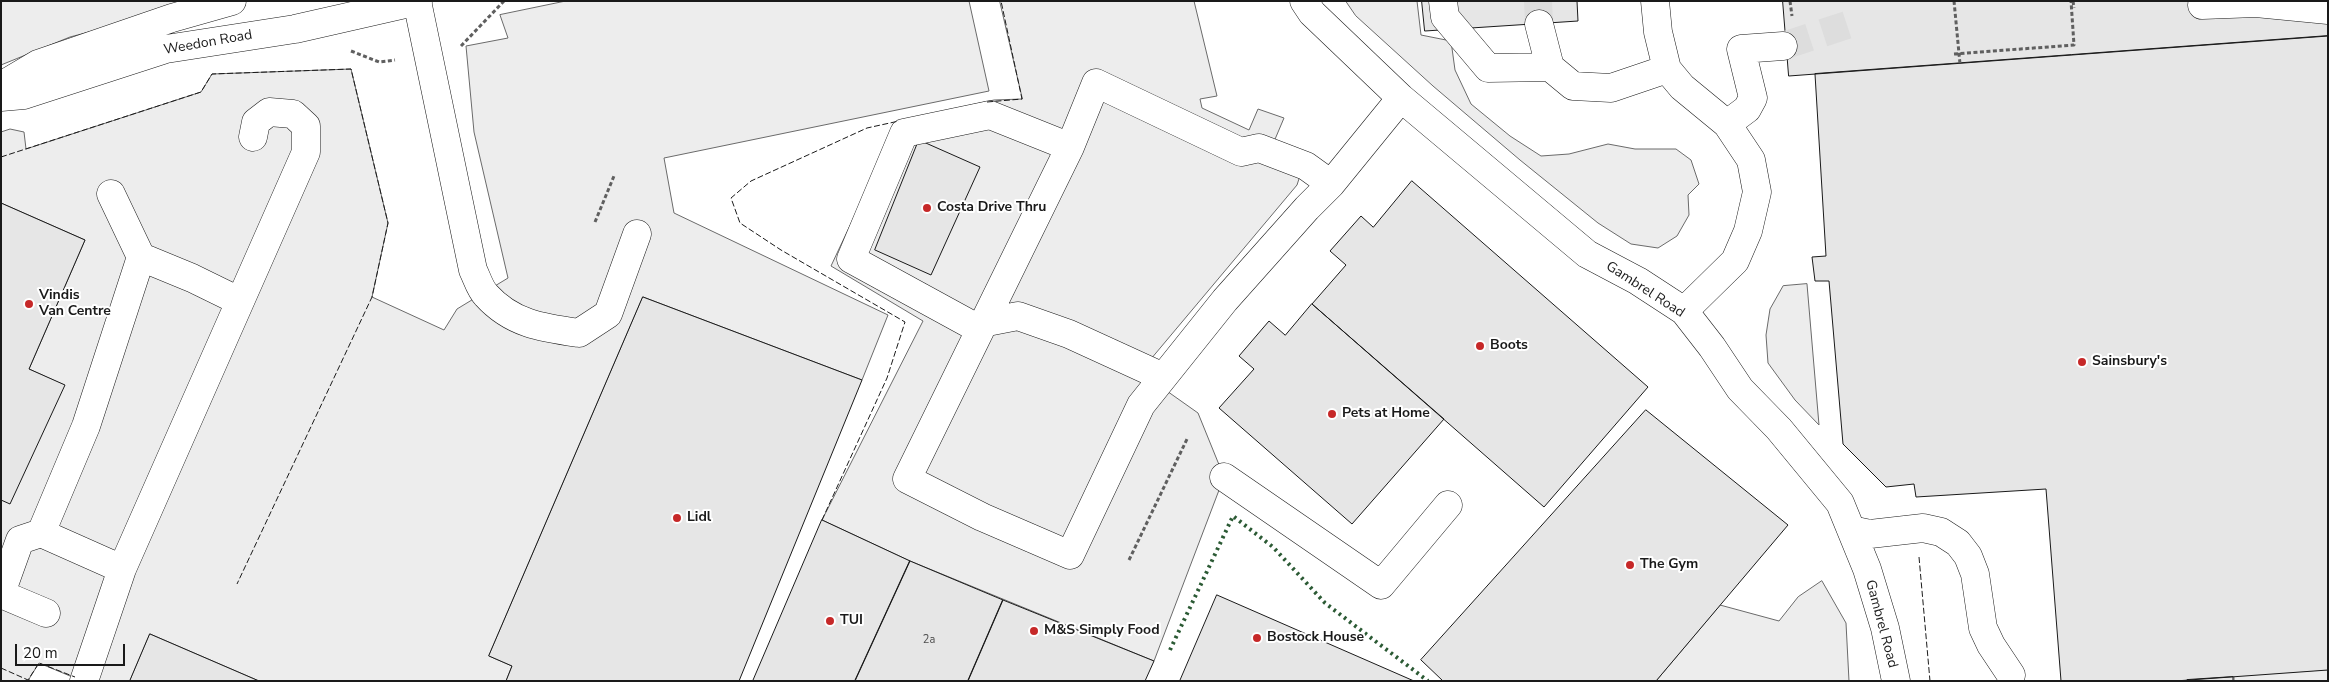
<!DOCTYPE html>
<html>
<head>
<meta charset="utf-8">
<style>
	body { margin:0 }
	#map { position:relative; width:2329px; height:682px; overflow:hidden; background:#fff; font-family:"Nunito Sans",sans-serif }
	canvas { display:block }
	.frame { position:absolute; inset:0; border:2px solid #1a1a1a; pointer-events:none }
	.scale { position:absolute; left:15px; top:644px; width:110px; height:22px; box-sizing:border-box; border:2px solid #1a1a1a; border-top:0; padding-left:6px; font-size:15px; line-height:18px; white-space:nowrap; color:#1a1a1a; -webkit-text-stroke:4px #fff; paint-order:stroke }
</style>
</head>
<body>
<div id="map">
<canvas width="2329" height="682"></canvas>
<div class="frame"></div>
<div class="scale">20 m</div>
</div>
<script>
const context = document.querySelector('canvas').getContext('2d');
context.lineJoin = 'round';
function fillPath(path, color) {
  context.fillStyle = color;
  context.fill(path, 'evenodd');
}
function strokePath(path, color, width, dash) {
  context.strokeStyle = color;
  context.lineWidth = width;
  context.lineCap = dash ? 'butt' : 'round';
  context.setLineDash(dash || []);
  context.stroke(path);
}
function label(font, color, halo, rows, align = 'center') {
  context.font = font + ' "Nunito Sans",sans-serif';
  context.lineWidth = 4;
  context.setLineDash([]);
  context.textBaseline = 'middle';
  context.strokeStyle = halo;
  context.fillStyle = color;
  for (const [text, x, y, turn = 0] of rows) {
    context.save();
    context.translate(x, y);
    context.rotate((+turn || 0) * Math.PI / 180);
    context.textAlign = isNaN(turn) ? turn : align;
    if (halo) context.strokeText(text, 0, 0);
    context.fillText(text, 0, 0);
    context.restore();
  }
}
const built = new Path2D(`
	M1 1H206L70 37 1 65Z
	M566 1H969L989 91 664 158 674 213 888 315 862 380 643 297 489 656 512 666 506 681H259L150 634 130 681H82L39 663 29 679 30 681H1V500L64 385 29 369 85 240 1 203V132L10 129 24 132 26 149 201 92 212 74 351 69 388 223 372 297 444 330 457 309 508 278 474 132 466 46 508 38 500 15Z
	M1000 1H1194L1217 96 1200 99 1202 108 1249 130 1258 109 1284 118 1273 144 1306 157 1297 185 1140 372 1198 413 1224 477 1154 661 910 561 822 520 923 321 831 266 899 121 994 100 1022 99Z
	M1346 1H1417L1421 35 1451 41 1455 70 1471 104 1510 136 1541 156 1569 154 1608 144 1635 149H1676L1691 160 1699 184 1688 195 1689 215 1677 236 1658 248 1631 244 1598 223 1520 160 1433 86 1356 16Z
	M1807 284 1819 425 1795 400 1768 363 1766 335 1770 309 1783 286Z
	M1822 581 1846 623 1849 681H1656L1720 605 1779 621 1798 597Z
	M2328 670V681H2234V676Z`);
fillPath(built, '#ededed');
strokePath(built, '#6a6a6a', 1);
const building = new Path2D(`
	M1422 1H1577L1578 21 1425 31Z
	M1783 1H2328V36L1789 76Z
	M2328 36V670L2175 681H2061L2046 489 1916 497 1914 484 1886 487 1843 444 1829 281H1815L1812 257 1826 256 1815 74Z
	M919 140 980 167 931 275 875 250Z
	M1412 181 1648 387 1544 507 1312 304 1346 265 1330 251 1361 216 1373 227Z
	M1 203 85 240 29 369 65 385 10 504 1 500Z
	M643 297 862 380 739 681H506L512 666 489 656Z
	M1312 304 1444 419 1352 524 1219 408 1254 369 1239 356 1269 321 1285 335Z
	M1646 410 1788 525 1656 681H1443L1421 660Z
	M822 520 910 561 855 681H753Z
	M910 561 1003 600 968 681H855Z
	M1217 595 1414 681H1180Z
	M1003 600 1154 661 1145 681H968Z
	M150 634 259 681H130Z
	M2233 677V681H2187V680Z`);
fillPath(building, '#e6e6e6');
strokePath(building, '#1a1a1a', 1);
strokePath(new Path2D(`
	M1538 1 1539 24
	M1783 46 1847 25`), '#ddd', 28, [28, 14]);
const minor = new Path2D(`
	M417 1 473 270C477 278 480 289 486 295 512 324 543 328 579 333L608 314 637 234
	M1304 1 1312 13 1401 98 1587 254 1638 281 1684 311 1712 347 1740 389 1779 429 1840 503 1867 569 1885 628 1896 681
	M1443 1 1445 17 1488 68 1550 67
	M1655 1 1658 32 1667 69 1682 87 1727 124 1751 160 1757 192 1748 231 1735 261 1684 311
	M2202 5 2256 3 2328 10
	M1539 24 1550 67 1573 86 1611 88 1667 69
	M1727 124 1747 109 1753 98 1741 49 1783 46
	M1331 184 1306 166 1259 148 1241 152 1096 83 1070 147 907 479 982 517 1070 555 1141 405 1225 300 1307 208 1331 184 1401 98
	M111 194 141 257
	M982 323 1018 316 1069 334 1163 377
	M979 329 851 259 904 133 990 115 1070 147
	M1224 477 1381 585 1448 505
	M1851 530 1870 534 1923 528 1941 532 1958 543 1968 556 1975 574 1983 628 1991 645 2011 675
	M122 569 41 533 86 426 141 257 192 278 239 301
	M1 593 20 540 41 533
	M1 594 46 613
	M84 681 122 569 306 152V126L293 114 269 112 256 122 253 137`);
const major = new Path2D(`
	M1 86 38 64 172 18 232 1
	M1 97 24 95 166 49 295 29 418 1`);
strokePath(minor, '#1a1a1a', 29);
strokePath(major, '#1a1a1a', 29);
strokePath(new Path2D(`
	M1790 1 1792 16
	M1954 1 1960 64
	M2073 1 2074 8
	M461 46 504 1
	M351 51 379 62 395 60
	M1954 54 2074 45 2071 1
	M595 222 614 176
	M1129 560 1188 437`), '#5f5f5f', 3, [4, 2.5]);
strokePath(minor, '#fff', 28);
strokePath(major, '#fff', 28);
strokePath(new Path2D(`
	M1170 650 1233 516 1273 547 1325 603 1428 681`), '#2b5a34', 4, [2.5, 4]);
strokePath(new Path2D(`
	M987 102 1022 99 1001 1
	M1 157 201 92 212 74 351 69 388 223 372 297 237 584
	M822 520 887 378 905 322 781 250 740 223 731 198 751 181 867 128 899 121
	M1919 557 1930 681
	M1 668 28 680 39 663 75 677`), '#1a1a1a', 1, [6, 2.5]);
for (const [x, y, r, color] of [
	[927,208,5,"#c62828"],
	[29,304,5,"#c62828"],
	[1480,346,5,"#c62828"],
	[2082,362,5,"#c62828"],
	[1332,414,5,"#c62828"],
	[677,518,5,"#c62828"],
	[1630,565,5,"#c62828"],
	[830,621,5,"#c62828"],
	[1034,631,5,"#c62828"],
	[1257,638,5,"#c62828"]
]) {
  const dot = new Path2D();
  dot.arc(x, y, r, 0, 2 * Math.PI);
  context.fillStyle = color;
  context.fill(dot);
  strokePath(dot, '#fff', 2);
}
label('11px', '#4d4d4d', null, [
	["2a",929,640]
]);
label('14px', '#1a1a1a', '#fff', [
	["Weedon Road",208,43,-10],
	["Gambrel Road",1645,290,33],
	["Gambrel Road",1881,624,75]
]);
label('bold 14px', '#1a1a1a', '#fff', [
	["Costa Drive Thru",937,208],
	["Vindis",39,296],
	["Van Centre",39,312],
	["Boots",1490,346],
	["Sainsbury's",2092,362],
	["Pets at Home",1342,414],
	["Lidl",687,518],
	["The Gym",1640,565],
	["TUI",840,621],
	["M&S Simply Food",1044,631],
	["Bostock House",1267,638]
], 'left');
</script>
</body>
</html>
